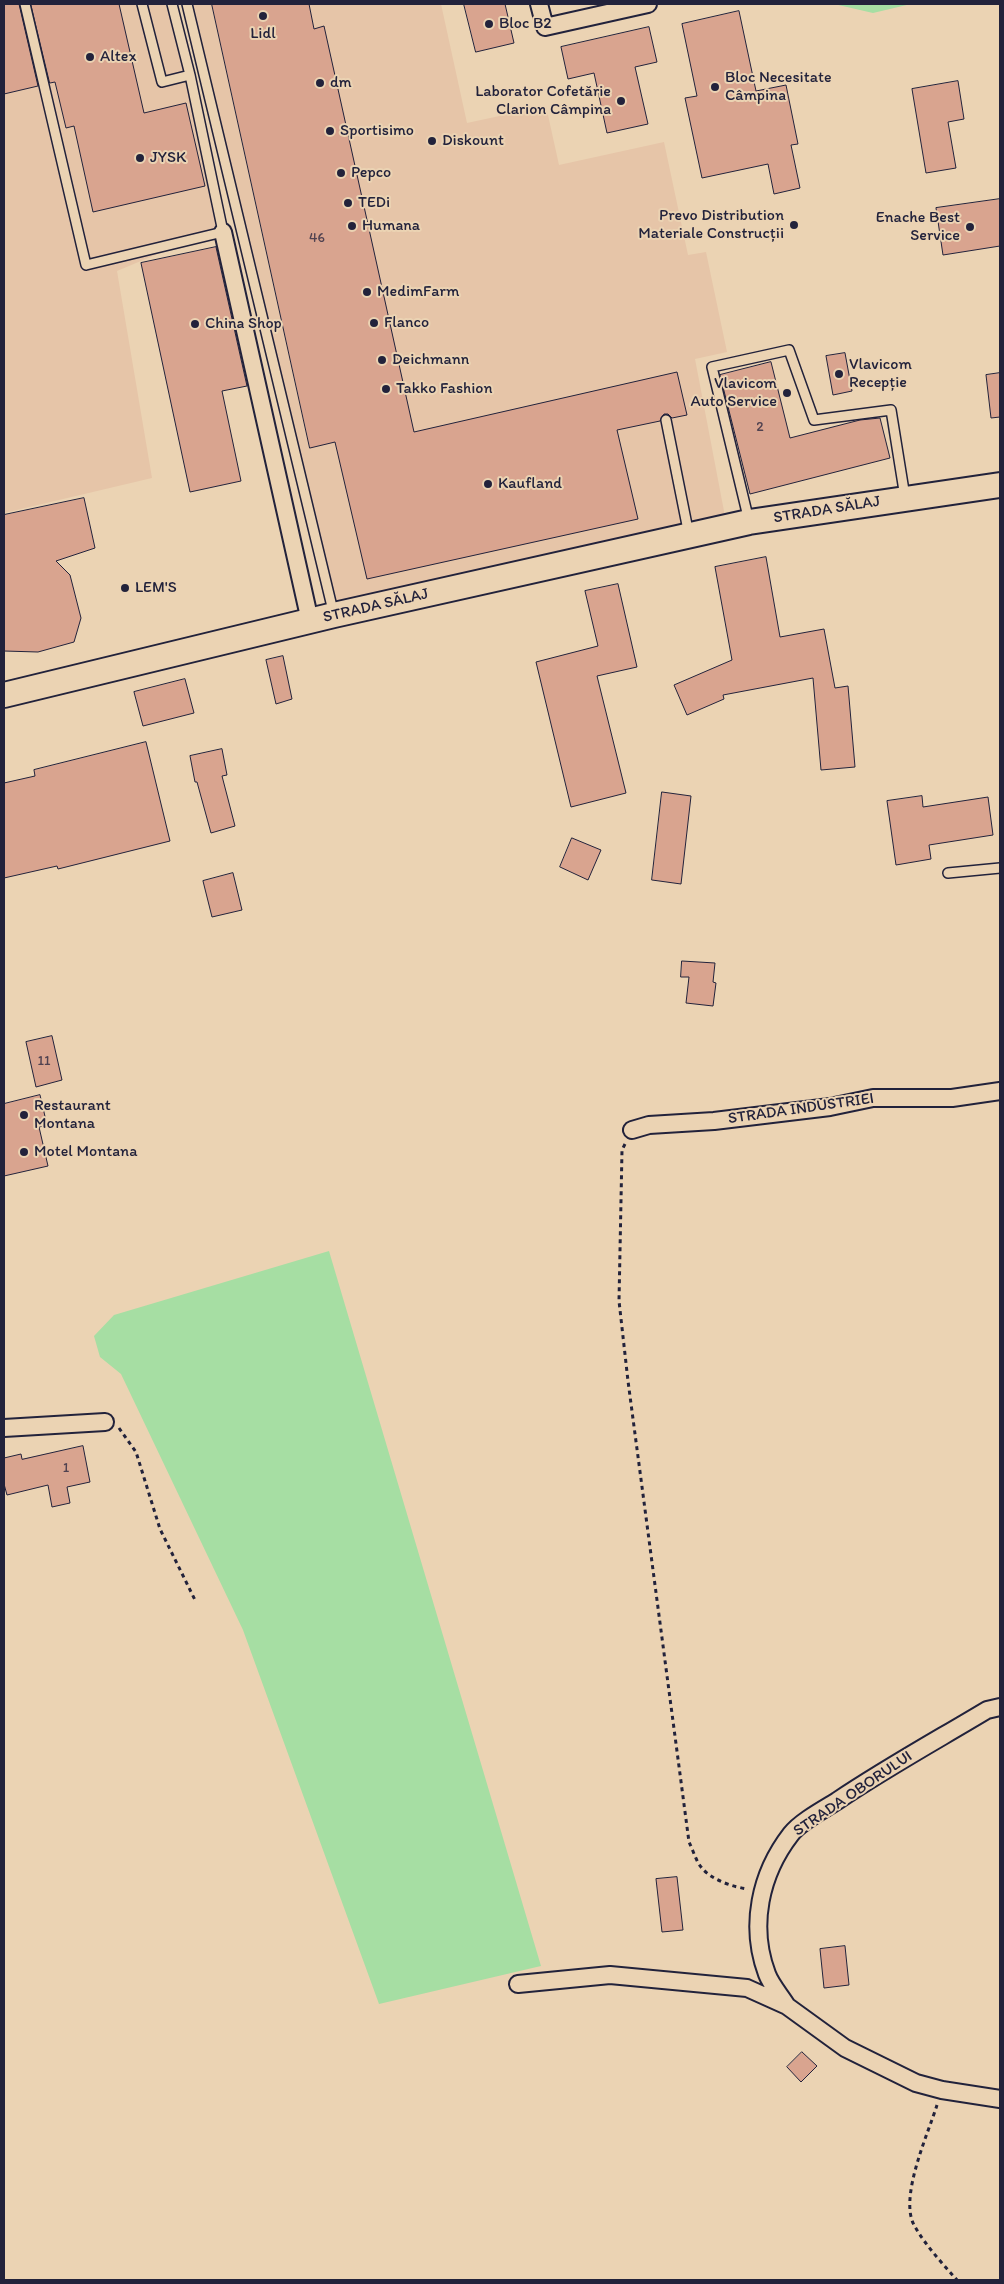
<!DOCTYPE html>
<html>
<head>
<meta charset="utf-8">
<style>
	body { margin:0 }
	#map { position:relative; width:1004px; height:2284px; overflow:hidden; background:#ebd3b3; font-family:Itim,sans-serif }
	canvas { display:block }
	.frame { position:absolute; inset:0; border:5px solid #22223b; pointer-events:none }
</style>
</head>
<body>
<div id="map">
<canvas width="1004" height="2284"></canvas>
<div class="frame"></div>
</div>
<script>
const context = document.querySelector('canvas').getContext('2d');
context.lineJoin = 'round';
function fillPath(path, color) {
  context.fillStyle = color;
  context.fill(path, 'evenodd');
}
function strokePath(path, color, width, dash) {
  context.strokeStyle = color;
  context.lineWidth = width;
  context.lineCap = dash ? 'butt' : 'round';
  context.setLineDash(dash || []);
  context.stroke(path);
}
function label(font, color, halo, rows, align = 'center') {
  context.font = font + ' Itim,sans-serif';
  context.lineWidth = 4;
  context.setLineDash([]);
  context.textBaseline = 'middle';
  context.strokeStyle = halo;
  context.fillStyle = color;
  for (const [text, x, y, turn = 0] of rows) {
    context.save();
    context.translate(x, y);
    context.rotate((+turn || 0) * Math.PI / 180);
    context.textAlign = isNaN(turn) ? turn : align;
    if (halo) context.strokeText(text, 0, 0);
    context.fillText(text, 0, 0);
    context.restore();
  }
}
fillPath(new Path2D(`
	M4 4H170L217 229 117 271 152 478 4 513Z
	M183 4H441L467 123 546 106 559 165 664 142 688 255 706 252 727 352 695 359 727 527 334 615Z`), '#e6c5a8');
fillPath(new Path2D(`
	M834 4H911L873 13Z
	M329 1251 541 1966 379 2004 243 1630 121 1374 100 1357 94 1336 114 1315Z`), '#a6dea3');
const building = new Path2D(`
	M4 4H19L38 86 4 94Z
	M31 4H119L144 113 186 103 205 186 93 212 74 126 66 128 55 82 50 83Z
	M212 4H309L314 29 324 26 414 432 677 372 687 415 672 418 668 414H664L660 421 617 430 638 519 367 579 335 442 310 448Z
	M464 4H505L514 43 476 52Z
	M739 11 756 91 786 85 798 144 791 145 800 188 774 194 768 164 702 178 685 98 697 96 682 24Z
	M649 27 657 62 635 67 648 124 607 133 594 73 568 79 561 47Z
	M958 81 964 119 948 122 956 168 926 173 912 89Z
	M1000 199V246L943 255 936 208Z
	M216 247 247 386 222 391 241 481 190 492 141 263Z
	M845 353 852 391 833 395 826 356Z
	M771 362 790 438 860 420 880 418 890 458 750 494 720 375Z
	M1000 373V417L991 418 986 375Z
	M84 498 95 548 56 561 70 575 81 618 74 642 38 652 4 651V515Z
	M766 557 780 637 824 629 835 688 848 686 855 767 821 770 813 678 723 695 724 699 687 715 674 685 732 660 715 567Z
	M618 584 637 667 597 676 626 793 571 807 536 662 598 646 585 591Z
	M283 656 292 699 276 704 266 660Z
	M185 679 194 713 143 726 134 692Z
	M146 742 170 841 58 869 57 866 4 878V783L35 776 34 770Z
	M222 749 227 775 222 776 235 826 211 833 197 782H195L190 756Z
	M662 792 691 796 681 884 652 880Z
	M922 796 923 807 988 797 993 835 929 845 931 859 896 865 887 801Z
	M572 838 601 850 588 880 560 867Z
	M233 873 242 910 212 917 203 881Z
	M682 961 715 963 713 982 716 983 713 1006 686 1003 689 977H681Z
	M52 1036 62 1080 36 1087 26 1042Z
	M40 1095 47 1125 39 1127 48 1166 4 1176V1104Z
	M83 1446 90 1482 67 1487 70 1503 52 1507 48 1485 7 1495 4 1484V1458L21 1454 22 1459Z
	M677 1877 683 1930 662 1932 656 1879Z
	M845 1946 849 1985 824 1988 820 1949Z
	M802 2052 817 2066 801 2082 787 2067Z`);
fillPath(building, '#d9a48f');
strokePath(building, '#22223b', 1);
const lane = new Path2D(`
	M25 4 86 265 223 232 190 75 172 4
	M142 4 162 82 190 75
	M187 4 334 615
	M666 420 689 535
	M749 521 712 367 789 350 814 420 891 410 905 497
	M948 873 1000 868`);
const street = new Path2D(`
	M539 4 545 27 648 4
	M223 232 310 621
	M632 1130 649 1125 714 1121 830 1107 873 1098H952L1000 1091
	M4 1428 105 1422
	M518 1984 610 1975 747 1988 787 2006 845 2048 916 2083 942 2090 1000 2099
	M787 2006C781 1996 771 1985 767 1974 749 1926 760 1874 791 1834 800 1822 824 1809 837 1801 886 1768 937 1740 987 1710L1000 1707`);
const secondary = new Path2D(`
	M4 695 334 615 749 522 1000 485`);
strokePath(lane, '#22223b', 12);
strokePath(street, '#22223b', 20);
strokePath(secondary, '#22223b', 28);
strokePath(new Path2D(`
	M625 1144 622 1150 619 1301 628 1381 689 1842C693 1850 696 1861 701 1867 711 1880 733 1887 748 1889
	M119 1428 136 1452 160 1529 196 1602
	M937 2105C928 2134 899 2197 914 2225 925 2245 942 2263 957 2280`), '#22223b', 3, [4, 4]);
strokePath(lane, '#ebd3b3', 9);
strokePath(street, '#ebd3b3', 16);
strokePath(secondary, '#ebd3b3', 24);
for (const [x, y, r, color] of [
	[263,16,5,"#22223b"],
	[489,24,5,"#22223b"],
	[90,57,5,"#22223b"],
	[320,83,5,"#22223b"],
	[715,87,5,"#22223b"],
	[621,101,5,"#22223b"],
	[330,131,5,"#22223b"],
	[432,141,5,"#22223b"],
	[140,158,5,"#22223b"],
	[341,173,5,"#22223b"],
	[348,203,5,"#22223b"],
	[794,225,5,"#22223b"],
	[352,226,5,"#22223b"],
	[970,227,5,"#22223b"],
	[367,292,5,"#22223b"],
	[374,323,5,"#22223b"],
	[195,324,5,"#22223b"],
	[382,360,5,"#22223b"],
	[839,374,5,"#22223b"],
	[386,389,5,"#22223b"],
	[787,393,5,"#22223b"],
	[488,484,5,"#22223b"],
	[125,588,5,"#22223b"],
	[24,1115,5,"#22223b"],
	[24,1152,5,"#22223b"]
]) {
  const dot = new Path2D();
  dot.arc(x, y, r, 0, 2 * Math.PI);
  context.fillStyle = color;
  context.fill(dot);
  strokePath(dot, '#ebd3b3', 2);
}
label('14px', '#504250', null, [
	["46",317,238],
	["2",760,427],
	["11",44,1061],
	["1",66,1468]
]);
label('16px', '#22223b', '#ebd3b3', [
	["Bloc B2",499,24],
	["Lidl",263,34,"center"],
	["Altex",100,57],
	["Bloc Necesitate",725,78],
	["Câmpina",725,96],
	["dm",330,83],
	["Laborator Cofetărie",611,92,"right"],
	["Clarion Câmpina",611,110,"right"],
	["Sportisimo",340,131],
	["Diskount",442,141],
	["JYSK",150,158],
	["Pepco",351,173],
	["TEDi",358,203],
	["Prevo Distribution",784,216,"right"],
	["Materiale Construcții",784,234,"right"],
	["Enache Best",960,218,"right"],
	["Service",960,236,"right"],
	["Humana",362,226],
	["MedimFarm",377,292],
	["Flanco",384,323],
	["China Shop",205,324],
	["Deichmann",392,360],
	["Vlavicom",849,365],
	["Recepție",849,383],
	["Vlavicom",777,384,"right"],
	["Auto Service",777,402,"right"],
	["Takko Fashion",396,389],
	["Kaufland",498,484],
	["LEM'S",135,588],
	["Restaurant",34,1106],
	["Montana",34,1124],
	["Motel Montana",34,1152]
], 'left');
label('16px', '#22223b', '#ebd3b3', [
	["STRADA SĂLAJ",827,510,-9],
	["STRADA SĂLAJ",376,606,-13],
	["STRADA INDUSTRIEI",801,1109,-8],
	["STRADA OBORULUI",853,1794,-34]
]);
</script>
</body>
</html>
